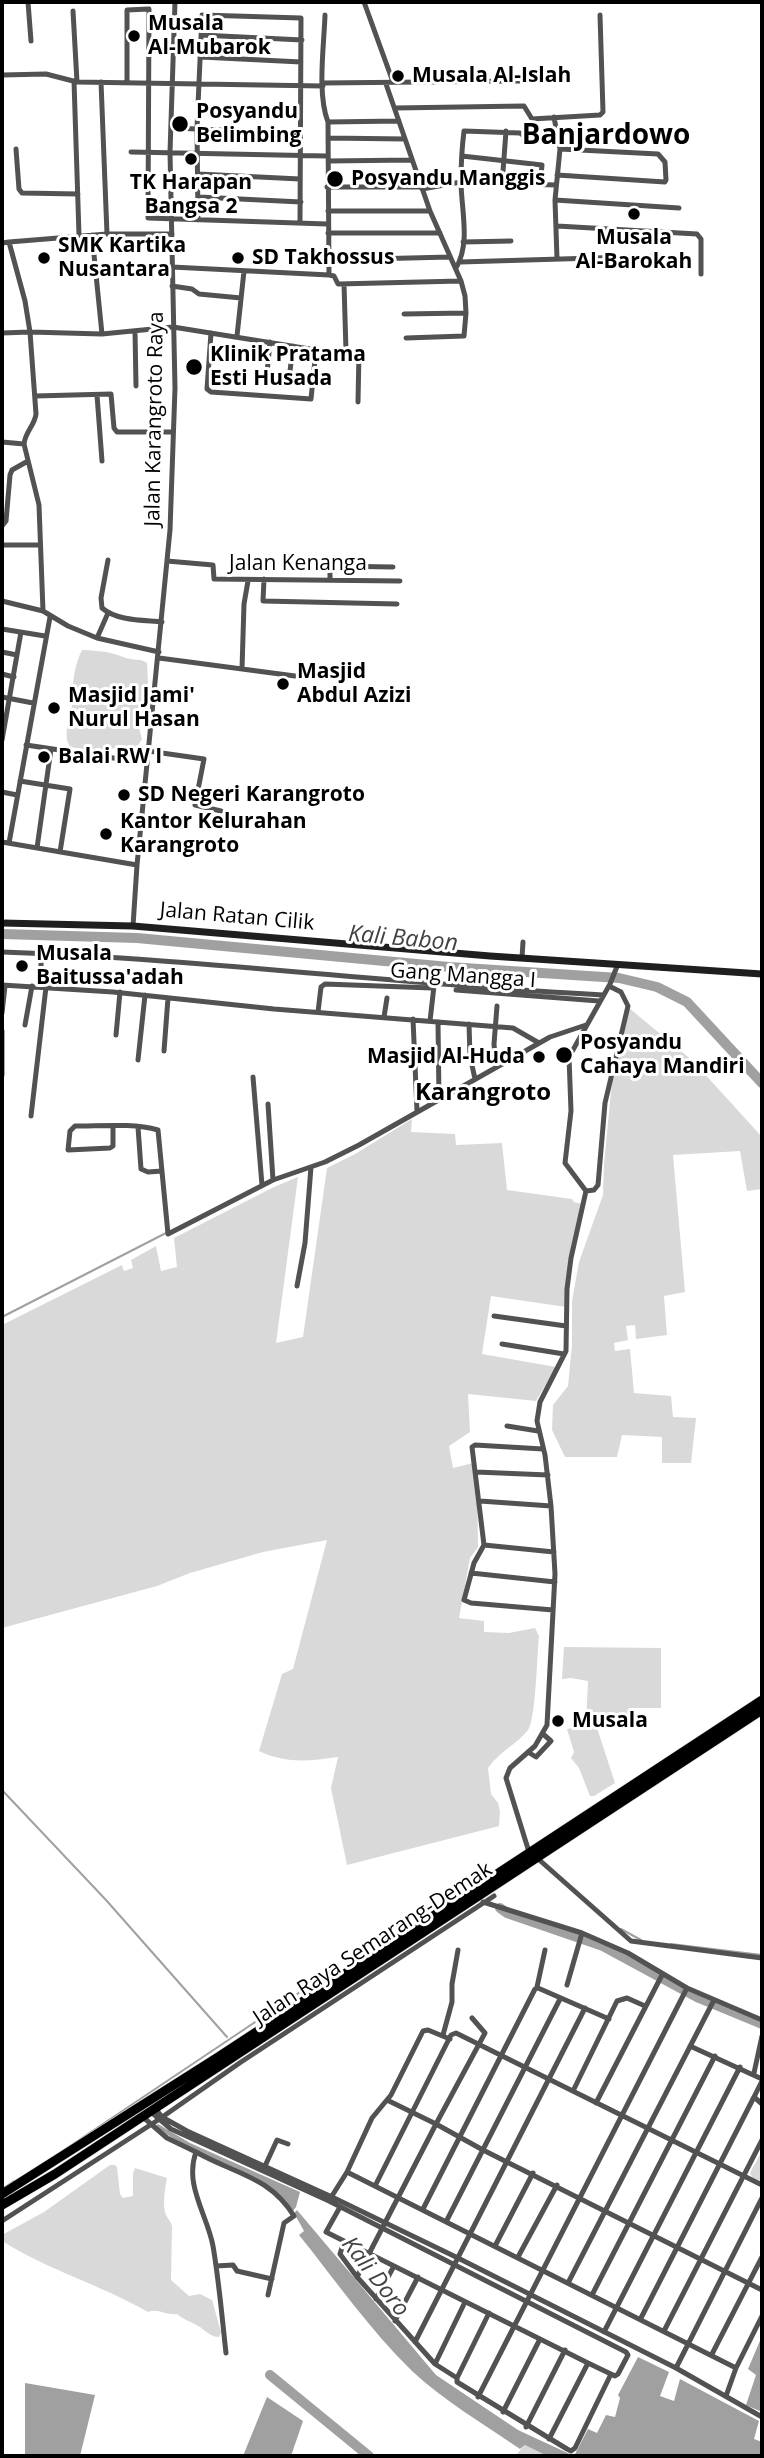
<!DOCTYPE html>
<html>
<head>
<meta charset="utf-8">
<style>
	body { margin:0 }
	#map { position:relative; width:764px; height:2458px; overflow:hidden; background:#fff; font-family:"Open Sans",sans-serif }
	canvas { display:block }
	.frame { position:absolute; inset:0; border:4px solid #000; pointer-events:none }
</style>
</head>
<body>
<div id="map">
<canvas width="764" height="2458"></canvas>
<div class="frame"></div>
</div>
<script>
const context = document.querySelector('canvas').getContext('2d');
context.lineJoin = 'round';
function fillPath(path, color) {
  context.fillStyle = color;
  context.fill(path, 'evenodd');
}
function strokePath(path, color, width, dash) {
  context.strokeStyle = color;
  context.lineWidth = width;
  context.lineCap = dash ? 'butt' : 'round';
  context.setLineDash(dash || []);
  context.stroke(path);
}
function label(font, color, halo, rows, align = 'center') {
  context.font = font + ' "Open Sans",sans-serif';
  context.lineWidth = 6;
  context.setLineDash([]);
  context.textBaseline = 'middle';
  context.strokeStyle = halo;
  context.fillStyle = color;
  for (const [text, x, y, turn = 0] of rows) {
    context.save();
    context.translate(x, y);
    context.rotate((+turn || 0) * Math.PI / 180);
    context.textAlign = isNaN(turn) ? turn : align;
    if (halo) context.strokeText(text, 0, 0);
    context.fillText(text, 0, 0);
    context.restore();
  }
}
fillPath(new Path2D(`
	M82 650C100 651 109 651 126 658 134 661 140 658 147 663L148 683 141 696 145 713 139 728 142 739 135 751 109 748 101 752 70 747C61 731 73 719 72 704 72 686 74 665 82 650Z
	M629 1008 693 1061 762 1137V1189L747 1191 740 1151 673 1155 685 1292 664 1296 667 1335 636 1339 635 1325 626 1326 628 1340 614 1343 615 1351 630 1349 634 1393 671 1396 673 1417 696 1418 691 1463H662V1437L622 1435 617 1457H565L552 1430 553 1405 568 1386 572 1345V1301L579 1262 603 1195 604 1164 612 1081Z
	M412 1119 411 1132 455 1134 456 1145 502 1143 507 1190 572 1199 574 1202 583 1204 571 1258 566 1307 491 1296 482 1354 556 1367 536 1401 468 1394 470 1432 449 1446 453 1468 473 1463 477 1485 478 1547 470 1558 459 1618 484 1621V1632L509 1633 535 1628 539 1636C537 1654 536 1718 528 1730 515 1746 501 1750 488 1768L491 1794 498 1803 500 1812 499 1826 347 1865 331 1788 338 1757C309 1761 286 1764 259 1751L282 1674 293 1669 327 1540 263 1552 190 1573 157 1586 2 1628V1325L122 1265 124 1271 133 1268 131 1260 156 1246 161 1271 177 1267 174 1238 274 1187 298 1177 276 1343 303 1337 327 1168 355 1154Z
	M564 1647 661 1648V1708H631L632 1719 595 1722 615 1783 594 1796H590L579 1768 571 1758 574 1752 567 1729 586 1725 588 1681 571 1678 562 1679Z
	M762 2151V2182L752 2177 750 2173Z
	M110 2165H115L117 2167 120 2194 123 2198 133 2196V2173L135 2168 167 2178C165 2188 162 2206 166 2215 168 2219 171 2222 172 2226L171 2280 189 2296 200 2294 212 2300 221 2332 219 2337C209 2337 206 2330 198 2326 190 2321 184 2320 177 2314 166 2316 158 2308 148 2312 101 2285 48 2270 2 2241V2235L44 2212Z
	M525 2445 547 2456H515Z`), '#d9d9d9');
fillPath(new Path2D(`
	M158 2124 190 2143 300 2192 296 2207 293 2211C259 2164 199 2163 156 2126Z
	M297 2210 436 2375 518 2430 574 2456 588 2429 597 2433 606 2415 615 2417 620 2398 618 2395 638 2357 669 2372 660 2396 674 2401 680 2379 759 2421 754 2439 762 2442V2456H547L525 2445 520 2449C484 2424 444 2401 412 2371 370 2330 336 2281 299 2235L304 2231 294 2213Z
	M762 2336V2412L746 2405 756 2375 748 2369Z
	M25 2383 95 2395 80 2456H25Z
	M267 2397 303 2421 291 2456H243Z`), '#a0a0a0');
strokePath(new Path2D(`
	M2 1317 166 1233
	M2 1790 106 1900 227 2037
	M621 1929 641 1940
	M671 1944 762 1955
	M64 2150 318 1980
	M2 2189 14 2181`), '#a0a0a0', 2);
strokePath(new Path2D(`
	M2 934 137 938 449 967 619 978 657 987 687 1002 762 1083
	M500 1908 507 1913 603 1946 699 1998 762 2024
	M270 2375 369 2456`), '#a0a0a0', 10);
const highway = new Path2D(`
	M2 2194 218 2057 762 1700
	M2 2205 55 2174 762 1710`);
strokePath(highway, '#dbdbdb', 10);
strokePath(new Path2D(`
	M28 2 31 41
	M364 2 393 82
	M73 11 77 82
	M325 15C324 46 317 94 328 122L329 275
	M201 35 302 40
	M201 57 301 62
	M2 75 46 74 77 82 323 86
	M74 81 79 235
	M101 82 107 234
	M127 82V10L149 9 148 218 327 224
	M323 83 521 81
	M198 107 300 111
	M395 108 524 106 532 119 600 115 603 112 600 15
	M554 117 560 149 555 200 557 259
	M328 122 399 121
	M171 128 300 133
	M328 138 405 139
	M16 149 19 189 22 193 78 194
	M131 152 327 156
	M462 156 542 165 540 185
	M328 161 412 160
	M198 174 300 179
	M557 175 665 182 666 180 665 162 658 154 560 149
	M502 185 506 131
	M327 187H421
	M422 189 461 182 556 185
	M199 197 301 202
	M555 200 679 208
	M328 211H430
	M198 220 197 128 202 15 301 18 300 223
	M557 226 697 234 701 239V274
	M328 233H440
	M92 235 102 334
	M9 242 107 234H172
	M463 242 511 241
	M2 243 9 242 25 301 30 332 36 414C35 425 25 432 24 444L39 505 43 611
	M329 260 450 257
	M460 262 662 256
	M172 267 329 275
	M456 268C471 243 461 209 461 181 461 164 462 147 464 131L520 133 524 136V142
	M329 275 334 276 338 284 461 281 430 211 386 84
	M344 284 346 351
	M172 286 192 289 199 294 241 298
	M404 314 466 313 465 296 461 281
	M135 331 136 386
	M2 333 30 332 102 334 173 327 316 350 359 352 358 402
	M211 333 207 389 211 392 311 399 316 350
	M237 336 244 271
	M406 338 464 336 466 313
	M290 371 293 346
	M267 373 270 342
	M97 395 102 461
	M35 396 111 394 114 428 117 432H173
	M2 442 24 444
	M2 526 6 521 10 475 12 470 28 461
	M2 545H40
	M108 560 101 598 102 608C117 621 143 620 162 622
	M167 561 213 565 214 579 400 581
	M264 579 263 601 397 604
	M330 579V566L393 567
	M2 601 43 611 68 626 97 638 159 652
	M2 629 45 636
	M97 638 108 613
	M2 652 17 655
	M159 658 295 676
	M242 669 244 604 248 581
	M2 674 14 677
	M2 697 33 703
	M2 740 21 632
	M26 745 147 763
	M148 751 204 759 195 805 221 811
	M20 781 70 789 60 852
	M2 792 17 795
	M2 842 137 865
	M9 843 50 617
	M37 848 51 749
	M133 926 137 865 170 530 175 388 170 152 175 2
	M2 952C203 959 402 985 603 995
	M522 958 523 942
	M2 985 113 992 274 1009 513 1028 539 1043
	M39 986 42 954
	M456 990 599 1001
	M318 1012 321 987 325 984 432 988
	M2 1013 5 986
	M384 1017 387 998
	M413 1019 417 1111
	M430 1021 434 986
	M438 1022 439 1099
	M469 1024 470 1056 475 1079
	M25 1025 32 986
	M2 1031V1075
	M116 1035 120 992
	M164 1051 168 998
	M138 1060 145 995
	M496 1067 494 1044 497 1006
	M253 1077 262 1185
	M268 1104 273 1180
	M31 1116 46 987
	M113 1126V1146L110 1148 68 1150 70 1131 75 1126C102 1126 133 1123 158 1130L168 1234 273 1180 325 1162 359 1145 550 1037 586 1025
	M138 1127 141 1169 148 1172 162 1171
	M586 1191 565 1163 571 1111 569 1057 610 984 618 964
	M586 1191 594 1190 598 1185 605 1103 628 1006 621 992 609 986
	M297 1286 305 1243 311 1167
	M494 1316 566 1326
	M502 1344 564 1354
	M507 1426 538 1431
	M543 1449 475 1445 472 1447 484 1545 474 1563 464 1600 471 1603 553 1610
	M476 1472 548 1475
	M480 1501 551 1506
	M484 1545 554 1552
	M471 1573 555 1582
	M528 1752 536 1757 551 1741 543 1734
	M529 1852 506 1778 510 1768 535 1746 547 1725 555 1574 551 1506 545 1455 537 1421 540 1402 566 1351 567 1289 571 1258 586 1191
	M536 1857 631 1941 762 1958
	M483 1902 582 1933 628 1953 687 1988 762 2020
	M567 1985 582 1933
	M537 1987 545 1950
	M443 2035 452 2002V1984L458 1950
	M450 2039 428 2030 423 2031 391 2095 372 2118 347 2172 736 2368
	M690 2046 762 2079
	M754 2073 762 2036
	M762 2081 754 2097 762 2104
	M573 2091 617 2001 627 1998 645 2006
	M387 2100 436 2124 485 2033 472 2018
	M596 2103 662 1975
	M155 2108 162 2117 187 2131 332 2197 458 2258 676 2368 762 2417
	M151 2112 171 2129 329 2201 626 2352 628 2355 618 2374 615 2376 588 2363 326 2232 340 2207
	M143 2117 167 2138 196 2152C184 2185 207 2214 213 2246 219 2281 222 2317 226 2353
	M196 2152C235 2174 269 2176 294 2216L284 2223 268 2295
	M265 2166 277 2140 288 2144
	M375 2186 451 2035 456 2033 762 2185
	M330 2199 347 2172
	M423 2209 535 1989 538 1988 609 2019
	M447 2220 560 1999
	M2 2221 158 2120 241 2062 494 1896
	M344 2241 340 2254 357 2277
	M495 2246 533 2173
	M518 2257 557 2185
	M216 2266 233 2265 237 2271 272 2279
	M568 2283 714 2000
	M592 2295 715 2056
	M376 2299 394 2266
	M465 2302 435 2364 357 2277 436 2124 483 2150 762 2290
	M489 2313 457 2378V2382L567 2449 571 2451 575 2448 611 2374
	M641 2318 754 2097
	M395 2321 418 2277
	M664 2331 762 2140
	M604 2332 740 2067
	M415 2342 585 2008
	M712 2354 762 2257
	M435 2364 457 2378
	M676 2368 762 2198
	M726 2396 736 2368 762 2316
	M478 2397 687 1988
	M503 2412 540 2339
	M526 2427 565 2350
	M549 2439 588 2363`), '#525252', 5);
strokePath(new Path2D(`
	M2 923 133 926 490 956 762 974`), '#1f1f1f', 7);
strokePath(highway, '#000', 9);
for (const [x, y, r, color] of [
	[134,36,7,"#000"],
	[398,76,7,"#000"],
	[180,124,9,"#000"],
	[191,159,7,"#000"],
	[335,179,9,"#000"],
	[634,214,7,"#000"],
	[44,258,7,"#000"],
	[238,258,7,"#000"],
	[194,367,9,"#000"],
	[283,684,7,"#000"],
	[54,708,7,"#000"],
	[44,757,7,"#000"],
	[124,795,7,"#000"],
	[106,834,7,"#000"],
	[22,966,7,"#000"],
	[564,1055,9,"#000"],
	[539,1057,7,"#000"],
	[558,1721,7,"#000"]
]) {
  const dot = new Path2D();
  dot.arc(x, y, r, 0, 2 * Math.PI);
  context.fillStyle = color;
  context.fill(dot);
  strokePath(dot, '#fff', 2.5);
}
label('bold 21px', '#000', '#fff', [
	["Musala",148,24],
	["Al-Mubarok",148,48],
	["Musala Al-Islah",412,76],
	["Posyandu",196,112],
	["Belimbing",196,136],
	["Posyandu Manggis",351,179],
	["TK Harapan",191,183,"center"],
	["Bangsa 2",191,207,"center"],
	["Musala",634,238,"center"],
	["Al-Barokah",634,262,"center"],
	["SMK Kartika",58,246],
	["Nusantara",58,270],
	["SD Takhossus",252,258],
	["Klinik Pratama",210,355],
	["Esti Husada",210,379],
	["Masjid",297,672],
	["Abdul Azizi",297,696],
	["Masjid Jami'",68,696],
	["Nurul Hasan",68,720],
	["Balai RW I",58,757],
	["SD Negeri Karangroto",138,795],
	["Kantor Kelurahan",120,822],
	["Karangroto",120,846],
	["Musala",36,954],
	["Baitussa'adah",36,978],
	["Posyandu",580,1043],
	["Cahaya Mandiri",580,1067],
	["Masjid Al-Huda",525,1057,"right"],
	["Musala",572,1721]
], 'left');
label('21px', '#000', '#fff', [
	["Jalan Karangroto Raya",155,419,-89],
	["Jalan Kenanga",298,564],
	["Jalan Ratan Cilik",237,917,5],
	["Gang Mangga I",463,976,4],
	["Jalan Raya Semarang-Demak",373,1944,-33]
]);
label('italic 23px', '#414141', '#fff', [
	["Kali Babon",403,939,5],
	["Kali Doro",375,2277,52]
]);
label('bold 24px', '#000', '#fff', [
	["Karangroto",483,1093]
]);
label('bold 28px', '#000', '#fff', [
	["Banjardowo",606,136]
]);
</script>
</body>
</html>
